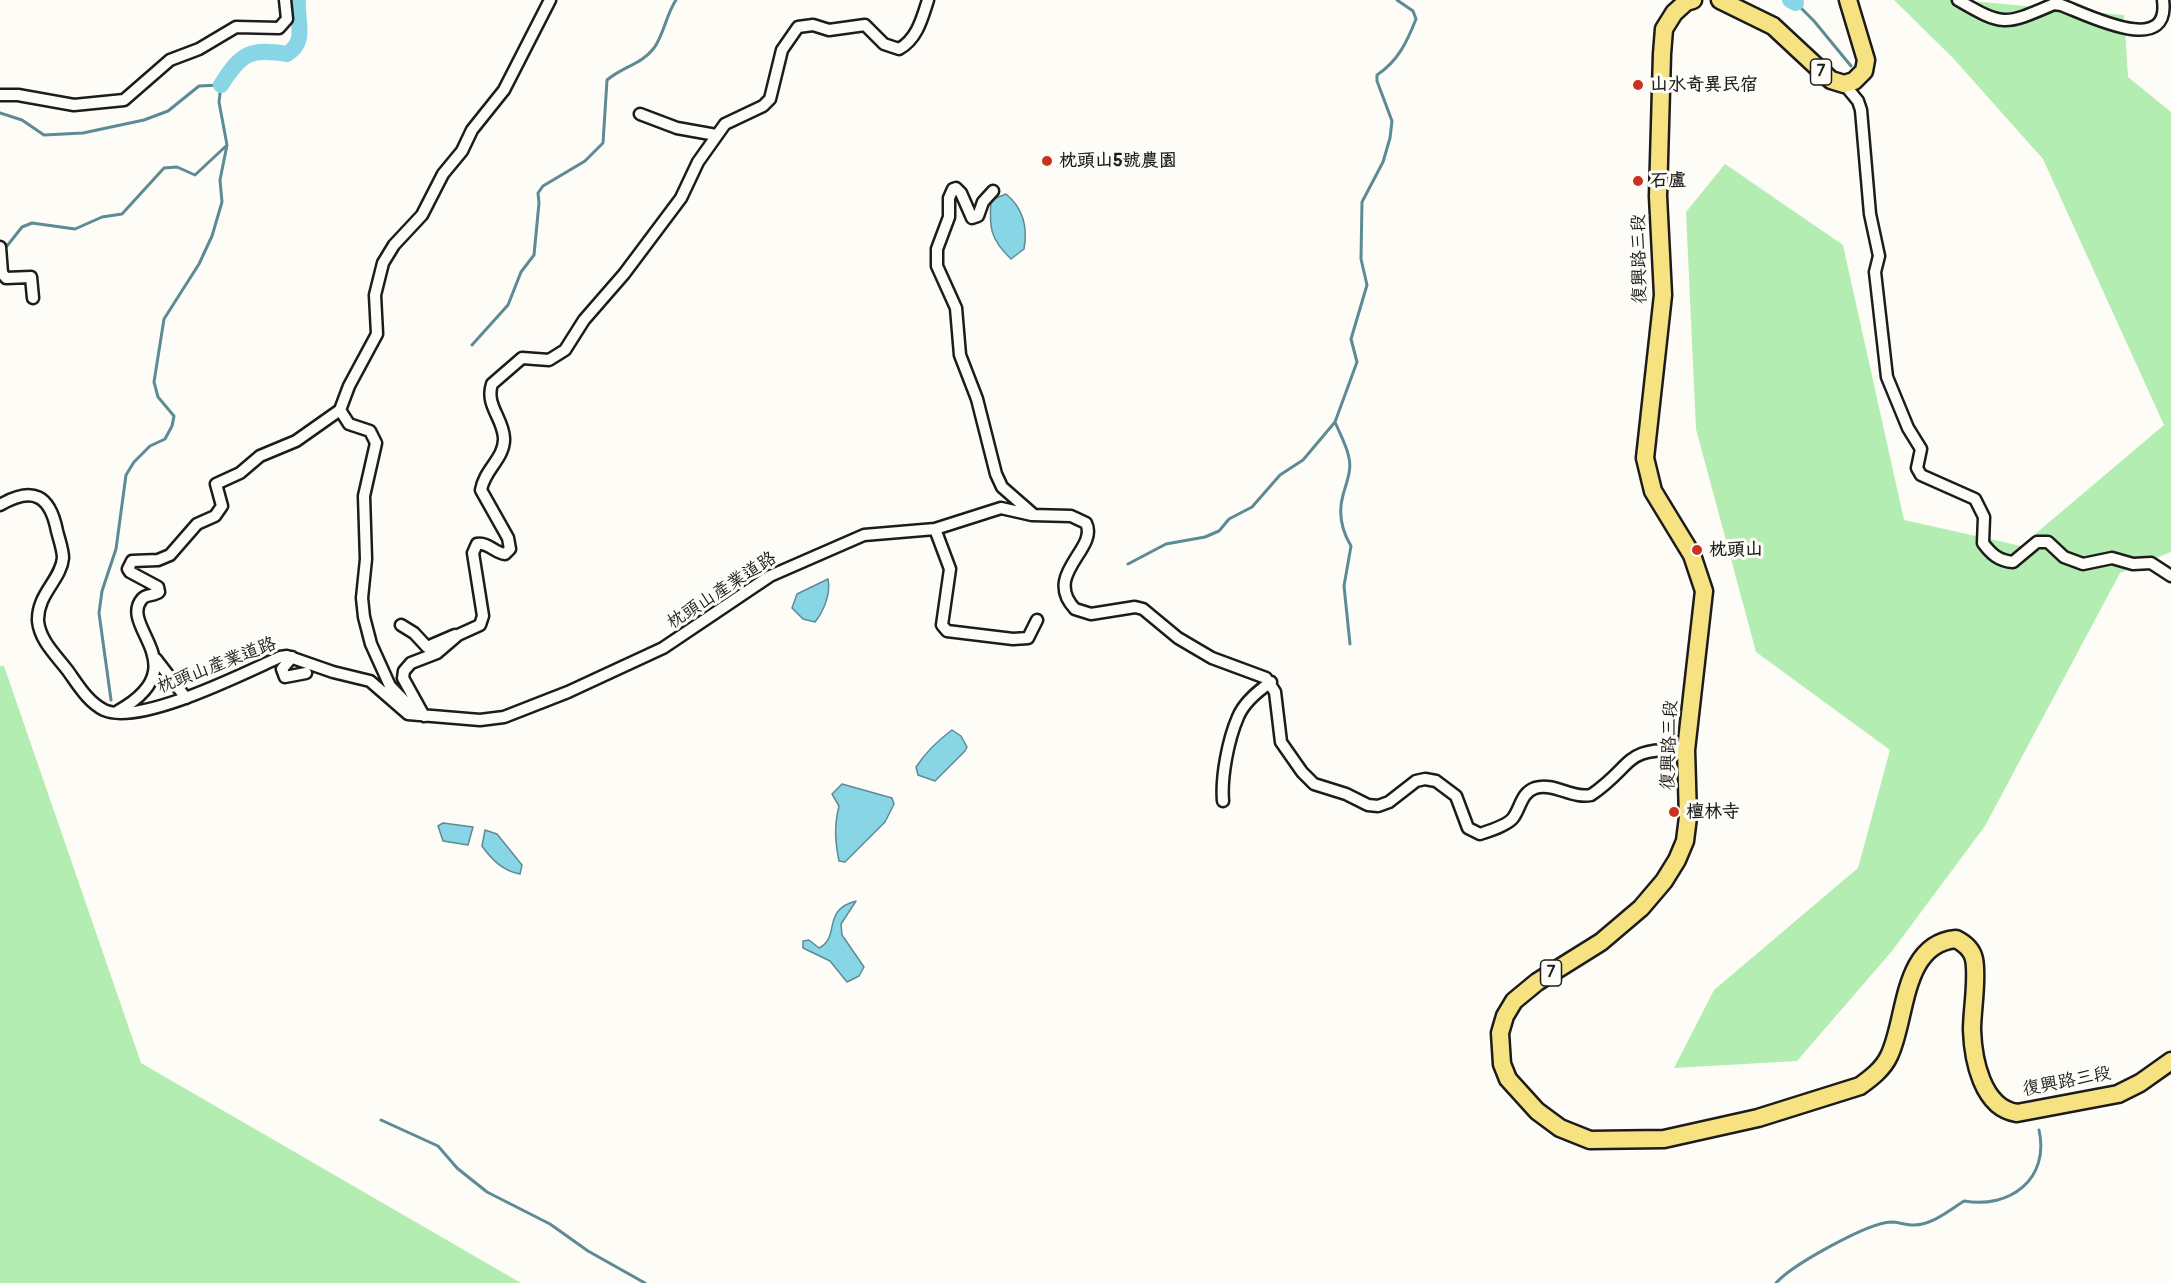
<!DOCTYPE html>
<html>
<head>
<meta charset="utf-8">
<style>
	body { margin:0 }
	canvas { display:block; background:#fdfcf7 }
</style>
</head>
<body>
<canvas width="2171" height="1283"></canvas>
<script>
const context = document.querySelector('canvas').getContext('2d');
context.lineJoin = 'round';
function fillPath(path, color) {
  context.fillStyle = color;
  context.fill(path, 'evenodd');
}
function strokePath(path, color, width, dash) {
  context.strokeStyle = color;
  context.lineWidth = width;
  context.lineCap = dash ? 'butt' : 'round';
  context.setLineDash(dash || []);
  context.stroke(path);
}
function label(font, color, halo, rows, align = 'center') {
  context.font = font + ' Pangolin,"LXGW WenKai TC",sans-serif';
  context.lineWidth = 6;
  context.setLineDash([]);
  context.textBaseline = 'middle';
  context.strokeStyle = halo;
  context.fillStyle = color;
  for (const [text, x, y, turn = 0] of rows) {
    context.save();
    context.translate(x, y);
    context.rotate((+turn || 0) * Math.PI / 180);
    context.textAlign = isNaN(turn) ? turn : align;
    if (halo) context.strokeText(text, 0, 0);
    context.fillText(text, 0, 0);
    context.restore();
  }
}
fillPath(new Path2D(`
	M1894 0H1960L2124 15 2128 77 2171 112V552L2120 573 1985 826 1892 951 1797 1061 1674 1068 1714 990 1858 868 1890 750 1756 652 1696 429 1686 212 1725 164 1843 245 1904 520 2021 546 2164 425 2043 159 1953 58Z
	M0 666H4L141 1063 521 1283H0Z`), '#b4edb1');
const water = new Path2D(`
	M1006 194C1023 208 1028 227 1024 249L1011 259C990 239 989 227 991 200Z
	M828 579C831 593 824 611 815 622L803 619 792 608 797 594Z
	M952 730 961 736 967 747 965 751 935 781 918 775 916 767C926 752 937 741 952 730Z
	M842 784 892 798 894 804 885 822 845 862 839 861C835 841 834 826 839 806L832 794Z
	M443 823 473 827 468 845 443 841 438 826Z
	M485 830 497 834 522 865 520 874C503 871 492 860 482 846Z
	M856 901 841 924 842 935 864 967 859 976 847 982 830 961 803 948V941L809 940 819 948C841 937 821 910 856 901Z`);
fillPath(water, '#88d5e6');
strokePath(water, '#5d8b95', 1.5);
strokePath(new Path2D(`
	M1799 0 1796 3 1814 21 1851 66
	M0 113 22 120 44 135 83 133 144 120 168 111 199 86 221 85 219 102 227 145 220 180 222 202 212 236 199 264 164 319 154 382 158 397 174 416 172 426 165 439 150 446 134 462 126 475 116 549 102 591 99 613 111 700
	M7 246 22 227 32 223 75 229 102 217 122 214 164 168 177 167 195 175 226 146
	M472 345 508 305 521 272 534 255 539 203 538 193 543 186 585 161 603 143 607 80C622 67 642 64 654 48 664 34 666 15 676 0
	M1335 422C1340 434 1347 446 1349 458 1352 470 1346 484 1343 495 1338 513 1342 531 1351 546L1344 586 1350 644
	M1128 564 1166 544 1205 537 1219 531 1229 519 1252 507 1280 475 1303 460 1335 422 1357 362 1351 339 1367 285 1361 259 1362 202 1383 162 1390 138 1392 121 1377 81V75C1398 61 1407 42 1416 19L1413 11 1397 0
	M381 1120 438 1146 457 1168 487 1192 550 1224 588 1251 645 1283
	M1776 1283C1792 1265 1867 1223 1891 1222 1898 1222 1906 1225 1914 1225 1932 1225 1950 1210 1964 1201 2010 1209 2050 1179 2039 1130`), '#5d8b95', 3);
strokePath(new Path2D(`
	M1790 0 1796 3
	M221 85C241 53 250 48 287 54 308 41 296 21 298 0`), '#88d5e6', 16);
const street = new Path2D(`
	M1958 0C2004 27 2005 25 2054 4L2061 5C2084 13 2171 59 2163 0
	M1844 84 1858 101 1861 110 1870 214 1879 256 1875 272 1887 377 1908 428 1921 449 1917 468 1921 475 1975 499 1984 517 1983 543C1991 554 1999 561 2013 562L2037 542H2048L2064 557 2083 564 2112 558 2133 564 2151 563 2171 576
	M0 95H18L74 105 124 100 170 60 199 49 236 27 279 28 287 19 285 0
	M640 114 677 128 716 135
	M993 191 983 202 978 216 972 218 961 193 956 188 953 189 949 198V217L937 249V266L956 308 960 355 977 399 996 474 1002 487 1034 515
	M0 247 2 273 6 278 31 277 33 298
	M0 505C33 486 50 495 57 531 59 539 63 550 63 558 61 580 37 594 38 621 40 641 56 655 68 671 78 685 88 702 104 710 140 726 244 673 280 657L287 656 333 672 370 681 408 714 480 720 504 717 568 692 663 648 770 576 864 535 935 529 1001 508 1032 515 1071 516 1086 523C1099 549 1042 574 1075 609L1091 614 1135 607 1143 609 1178 638 1212 658 1266 678 1275 692 1281 742 1302 772 1314 784 1346 794 1368 805 1378 806 1389 802 1416 781 1425 779 1436 781 1456 796 1468 828 1480 834C1489 831 1508 825 1513 818 1521 807 1521 793 1535 788 1554 782 1572 799 1591 795 1636 764 1621 747 1686 750
	M935 529 950 569 942 625 947 631 1013 639 1028 638 1037 620
	M401 625 414 633 427 647 455 635
	M292 657 282 669 285 677 306 673
	M156 659 186 698
	M118 711C198 666 118 627 142 599 146 594 154 596 159 592L158 587 130 572 128 569 132 561 158 560 170 555 197 524 215 516 222 506 216 484 240 473 260 456 296 441 340 410
	M418 715 390 686 371 644 364 617 362 598 366 559 364 496 376 443 370 431 349 424 340 410 349 386 377 334 375 295 383 263 394 245 422 215 443 174 462 151 472 130 504 90 550 0
	M424 716 403 678 404 671 411 663 437 653 458 635 480 625 483 616 473 553 477 544C488 542 495 553 505 554L510 549 508 538 481 490C484 470 505 458 504 438 503 418 485 405 492 384L522 358 549 360 565 350 584 320 624 274 681 198 698 162 725 124 763 106 770 99 782 50 798 27 813 25 829 30 865 25 884 44 899 49C917 39 922 19 928 0
	M1223 801C1221 777 1228 740 1238 717 1244 702 1258 691 1271 682`);
const primary = new Path2D(`
	M1693 0 1686 2 1674 13 1664 29 1662 54 1658 196 1663 295 1645 458 1653 491 1692 555 1704 591 1686 750 1688 817 1685 841 1677 860 1664 881 1641 908 1601 942 1537 982 1514 1001 1505 1016 1500 1033 1502 1064 1508 1079 1537 1111 1560 1128 1590 1140 1664 1139 1758 1118 1860 1086C1871 1078 1883 1069 1889 1056 1907 1020 1901 944 1956 939 1964 943 1972 950 1974 959 1978 979 1972 1009 1972 1030 1973 1059 1982 1108 2017 1113L2118 1094 2140 1083 2171 1061
	M1720 0 1773 26 1831 80 1844 84 1854 81 1864 71 1866 60 1848 0`);
strokePath(street, '#1c1c1c', 15);
strokePath(primary, '#1c1c1c', 21);
strokePath(street, '#fdfcf7', 10);
strokePath(primary, '#f7e281', 16);
for (const [x, y, r, color] of [
	[1638,85,6,"#c8321e"],
	[1047,161,6,"#c8321e"],
	[1638,181,6,"#c8321e"],
	[1697,550,6,"#c8321e"],
	[1674,812,6,"#c8321e"]
]) {
  const dot = new Path2D();
  dot.arc(x, y, r, 0, 2 * Math.PI);
  context.fillStyle = color;
  context.fill(dot);
  strokePath(dot, '#fdfcf7', 2);
}
for (const [x, y, w] of [
	[1821,72,21],
	[1551,973,21]
]) {
  const box = new Path2D();
  box.roundRect(x - w / 2, y - 13, w, 26, 4.5);
  context.fillStyle = '#fdfcf7';
  context.fill(box);
  strokePath(box, '#1c1c1c', 1.5);
}
label('bold 16px', '#1c1c1c', null, [
	["7",1821,72],
	["7",1551,973]
]);
label('bold 18px', '#1c1c1c', '#fdfcf7', [
	["山水奇異民宿",1650,85],
	["枕頭山5號農園",1059,161],
	["石盧",1650,181],
	["枕頭山",1709,550],
	["檀林寺",1686,812]
], 'left');
label('18px', '#1c1c1c', '#fdfcf7', [
	["復興路三段",1640,259,-91],
	["枕頭山產業道路",722,591,-33],
	["枕頭山產業道路",217,666,-21],
	["復興路三段",1670,745,-88],
	["復興路三段",2067,1082,-11]
]);
</script>
</body>
</html>
